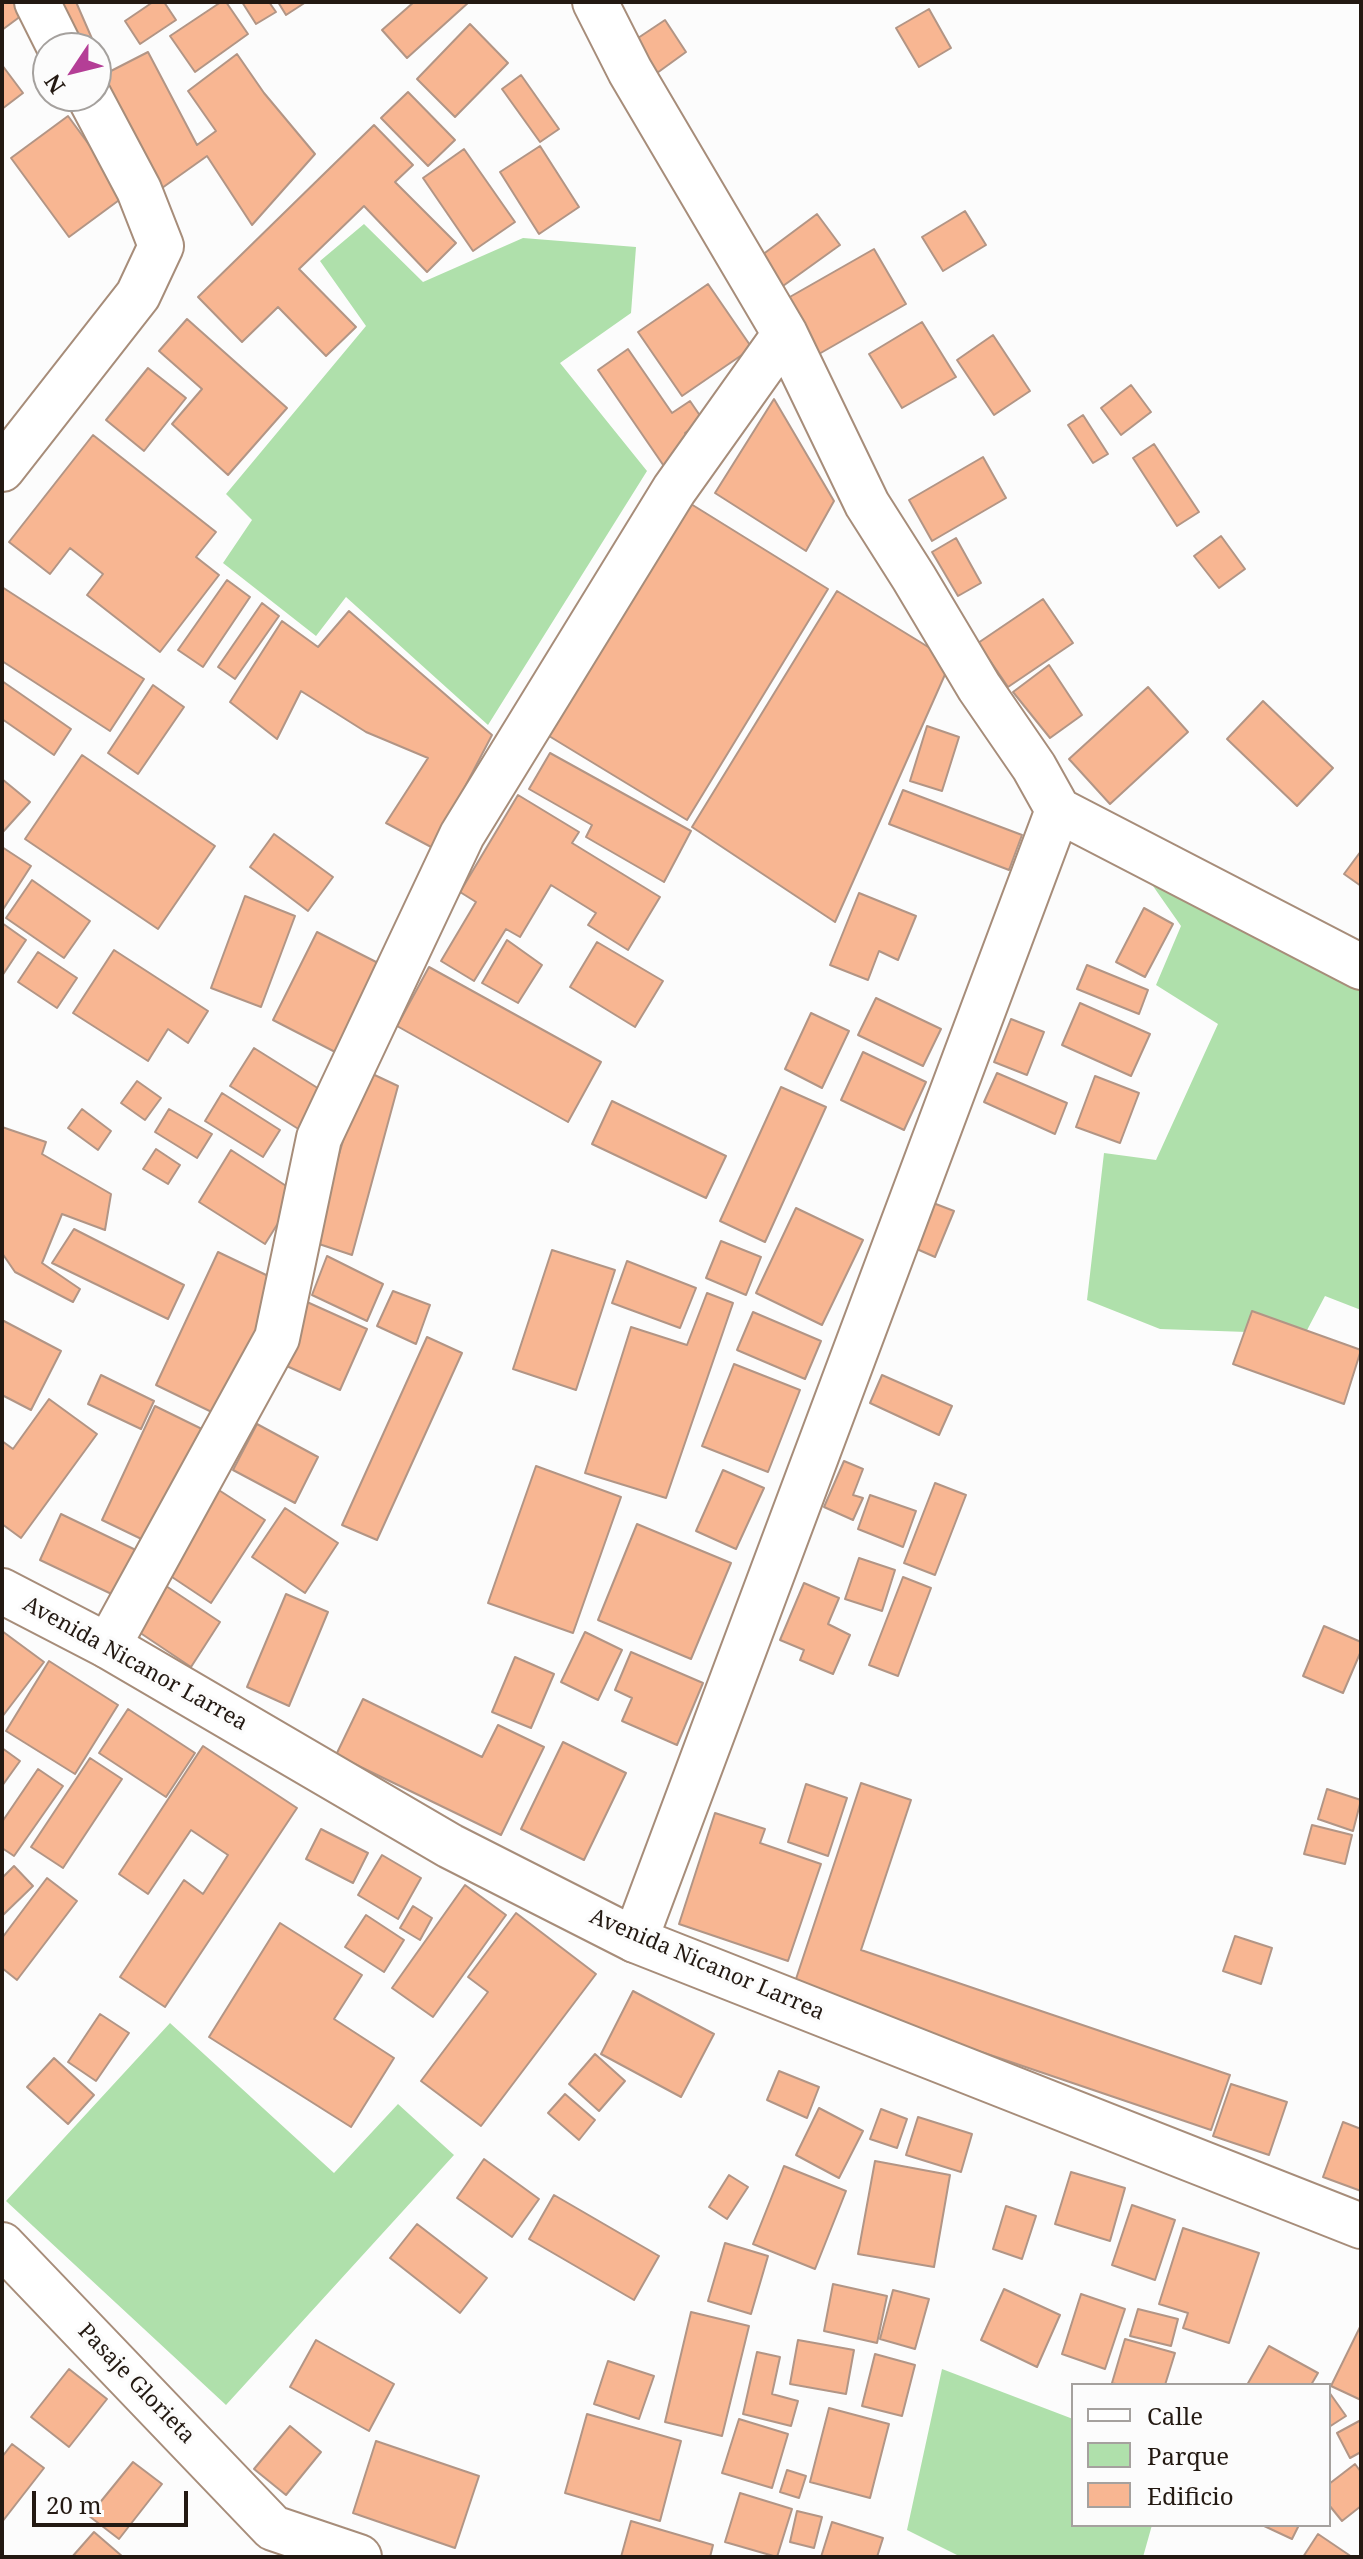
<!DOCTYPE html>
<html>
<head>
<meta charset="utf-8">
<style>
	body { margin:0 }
	#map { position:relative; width:1363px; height:2559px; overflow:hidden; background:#fcfcfc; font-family:"Noto Serif",serif }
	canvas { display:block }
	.frame { position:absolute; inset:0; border:4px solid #231912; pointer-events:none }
	.legend { position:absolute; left:1071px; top:2383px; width:260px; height:144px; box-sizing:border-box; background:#fcfcfc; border:2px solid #a5a19e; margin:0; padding:10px 14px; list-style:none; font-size:24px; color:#231912 }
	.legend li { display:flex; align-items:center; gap:16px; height:40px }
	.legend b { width:40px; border:2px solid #a5a19e }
	.north { position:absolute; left:32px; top:32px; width:80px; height:80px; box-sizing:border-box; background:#fcfcfc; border:2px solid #a5a19e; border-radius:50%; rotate:235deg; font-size:22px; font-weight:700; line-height:32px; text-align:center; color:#231912 }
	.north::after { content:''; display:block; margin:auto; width:28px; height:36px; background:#b43e96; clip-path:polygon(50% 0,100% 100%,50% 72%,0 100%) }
	.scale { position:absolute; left:32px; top:2491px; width:156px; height:36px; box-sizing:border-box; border:4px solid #231912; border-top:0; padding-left:10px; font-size:24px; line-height:28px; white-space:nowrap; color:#231912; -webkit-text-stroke:6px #fcfcfc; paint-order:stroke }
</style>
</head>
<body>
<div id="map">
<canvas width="1363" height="2559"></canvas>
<div class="frame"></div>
<ul class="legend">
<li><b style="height:10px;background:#fff"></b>Calle</li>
<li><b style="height:22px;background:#afe0ab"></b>Parque</li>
<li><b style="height:22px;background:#f8b692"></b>Edificio</li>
</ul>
<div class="north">N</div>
<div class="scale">20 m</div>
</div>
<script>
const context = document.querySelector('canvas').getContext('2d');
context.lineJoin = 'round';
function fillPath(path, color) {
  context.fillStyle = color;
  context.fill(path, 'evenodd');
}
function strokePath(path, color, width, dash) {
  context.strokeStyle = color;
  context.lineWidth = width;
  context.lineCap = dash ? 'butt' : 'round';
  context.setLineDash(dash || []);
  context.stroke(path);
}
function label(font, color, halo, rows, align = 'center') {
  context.font = font + ' "Noto Serif",serif';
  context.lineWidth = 7;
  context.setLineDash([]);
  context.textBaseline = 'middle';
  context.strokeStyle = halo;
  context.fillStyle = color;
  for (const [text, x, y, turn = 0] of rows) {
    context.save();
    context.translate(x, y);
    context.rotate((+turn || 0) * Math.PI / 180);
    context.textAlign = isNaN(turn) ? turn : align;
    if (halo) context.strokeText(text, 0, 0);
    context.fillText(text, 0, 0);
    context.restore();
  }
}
fillPath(new Path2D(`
	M364 224 423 282 523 238 636 247 631 313 560 363 647 471 488 725 346 597 316 636 223 563 252 520 226 494 366 326 320 261Z
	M1146 876 1332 967 1361 989V1310L1325 1296 1305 1334 1160 1329 1087 1300 1104 1153 1156 1160 1218 1024 1156 985 1181 926Z
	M170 2023 334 2173 398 2104 454 2155 226 2405 6 2201Z
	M942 2369 1073 2419V2525H1152L1143 2557H961L907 2530Z`), '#afe0ab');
const building = new Path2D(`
	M2 2H22L29 10 2 30Z
	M57 2H76L107 73 148 52 197 145 216 131 188 91 237 54 264 93 315 154 252 225 207 156 155 193 96 80V48H80Z
	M153 2H164L176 20 140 44 125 21Z
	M221 2H226L248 34 195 72 170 36Z
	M242 2H269L276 12 256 24Z
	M278 2H306L286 15Z
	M414 2H469L407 58 382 30Z
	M929 9 951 48 919 67 896 28Z
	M665 20 686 52 657 73 635 40Z
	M470 24 508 63 455 117 417 79Z
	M2 65 23 93 2 109Z
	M521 75 559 129 540 142 502 89Z
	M408 92 455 140 428 166 381 118Z
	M68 116 126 195 69 237 11 158Z
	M374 125 413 165 395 182 456 243 427 272 364 206 299 269 356 327 326 356 278 307 242 342 198 297Z
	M540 146 579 207 539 234 500 172Z
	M464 149 515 222 473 251 423 178Z
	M965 211 986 245 943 271 922 237Z
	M817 214 840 245 776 291 754 261Z
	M874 249 906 304 812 358 781 302Z
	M708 284 752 348 682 396 638 332Z
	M187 319 287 408 228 475 172 424 202 389 159 351Z
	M922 322 956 377 902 408 869 354Z
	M993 335 1030 391 994 415 957 360Z
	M628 349 672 413 690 401 703 420 685 433 697 451 668 472 598 370Z
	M148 368 186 398 144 451 106 420Z
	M1131 385 1151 412 1121 435 1101 408Z
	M774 399 834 501 806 551 715 493Z
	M1083 415 1108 454 1093 463 1068 425Z
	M93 435 216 532 196 557 219 575 160 652 87 595 103 574 70 548 50 574 9 542Z
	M1154 444 1199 512 1177 526 1133 458Z
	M983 457 1006 498 932 541 909 500Z
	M691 504 828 589 687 820 549 736Z
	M1221 536 1245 569 1219 588 1194 556Z
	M956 538 981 583 958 596 932 552Z
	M227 580 250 597 203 667 178 650Z
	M2 587 144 679 110 731 2 661Z
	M837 591 951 661 835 922 692 827Z
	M1043 599 1073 643 1008 687 978 643Z
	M262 603 279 616 235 679 218 667Z
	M349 611 492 735 433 848 386 823 428 758 366 732 301 691 277 739 230 702 282 621 318 647Z
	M1049 665 1082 715 1050 738 1013 692Z
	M2 681 71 729 54 755 2 719Z
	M153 685 184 707 138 774 108 753Z
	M1148 687 1188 732 1110 804 1069 759Z
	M1263 701 1333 768 1297 806 1227 739Z
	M927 726 959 737 942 791 910 781Z
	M550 753 691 831 664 882 586 837 592 825 529 789Z
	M82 755 215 846 158 929 25 839Z
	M2 779 30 802 2 833Z
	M903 790 1022 835 1009 870 889 824Z
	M518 795 579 832 572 843 660 897 628 950 588 925 596 913 551 885 520 937 506 929 474 981 441 961 476 902 460 892Z
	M274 834 333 877 308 911 250 867Z
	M2 847 31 866 2 911Z
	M1361 851V886L1344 874Z
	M32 880 90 921 64 958 6 918Z
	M859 893 916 916 898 960 879 951 868 980 830 965Z
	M245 896 295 916 261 1007 211 988Z
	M1144 908 1173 924 1145 977 1116 962Z
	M2 923 26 940 2 976Z
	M317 932 386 967 341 1055 273 1020Z
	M507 940 542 965 518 1003 482 983Z
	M597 942 663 981 635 1027 570 987Z
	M114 950 208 1011 188 1043 168 1029 148 1061 73 1013Z
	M38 952 77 978 57 1008 18 982Z
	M1087 965 1148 990 1139 1014 1077 989Z
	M429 967 601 1062 568 1122 397 1026Z
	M876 998 941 1029 923 1066 858 1035Z
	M1080 1003 1150 1034 1131 1076 1062 1045Z
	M811 1013 849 1031 822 1088 785 1069Z
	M1011 1019 1044 1032 1027 1075 994 1062Z
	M254 1048 324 1092 300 1130 230 1086Z
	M863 1052 926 1082 904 1130 841 1100Z
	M364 1070 398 1086 352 1255 313 1242Z
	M997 1073 1067 1103 1055 1134 984 1102Z
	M1095 1076 1139 1093 1120 1143 1076 1127Z
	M137 1081 161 1098 145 1120 121 1103Z
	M781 1087 826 1107 765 1242 720 1221Z
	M222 1093 280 1130 263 1157 205 1121Z
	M612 1101 726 1156 706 1198 592 1144Z
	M82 1109 111 1131 98 1150 68 1128Z
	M169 1109 212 1134 197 1158 155 1132Z
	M2 1127 46 1142 42 1154 111 1194 105 1230 62 1214 42 1263 80 1289 73 1302 15 1272 2 1253Z
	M156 1149 180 1165 168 1184 143 1169Z
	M231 1150 297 1193 265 1244 199 1202Z
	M928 1201 954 1211 935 1257 910 1246Z
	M796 1208 863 1240 822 1325 756 1293Z
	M74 1229 184 1285 168 1319 52 1263Z
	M721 1241 761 1257 746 1295 706 1278Z
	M552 1250 615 1270 576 1390 513 1369Z
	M218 1252 285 1284 222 1417 156 1385Z
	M327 1256 383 1284 367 1321 312 1295Z
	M627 1261 696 1288 680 1328 612 1303Z
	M393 1291 430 1305 416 1344 377 1326Z
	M707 1293 733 1303 666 1498 585 1473 631 1327 687 1345Z
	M307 1302 367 1329 340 1390 280 1363Z
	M1252 1311 1361 1350 1344 1404 1233 1364Z
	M753 1312 821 1341 805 1379 737 1350Z
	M2 1320 61 1351 31 1410 2 1395Z
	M427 1337 462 1353 377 1540 342 1525Z
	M734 1364 800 1390 768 1472 702 1446Z
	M101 1375 154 1401 141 1429 88 1404Z
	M882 1375 952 1406 939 1435 870 1403Z
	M49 1399 97 1434 21 1538 2 1524V1441L13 1449Z
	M155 1406 210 1433 156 1546 102 1520Z
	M257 1424 318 1457 295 1503 233 1470Z
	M844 1461 863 1469 853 1495 863 1498 853 1520 824 1507Z
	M536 1466 621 1497 573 1633 488 1603Z
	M723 1470 764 1488 736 1549 696 1531Z
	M935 1483 966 1495 935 1575 904 1563Z
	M211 1485 265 1520 211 1603 157 1567Z
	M870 1495 916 1511 903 1547 858 1529Z
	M285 1508 338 1543 305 1593 252 1557Z
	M61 1514 142 1553 120 1598 40 1560Z
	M637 1524 731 1563 691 1659 598 1620Z
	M859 1558 895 1570 882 1611 845 1599Z
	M903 1577 931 1588 898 1676 869 1665Z
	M157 1580 220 1622 191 1667 127 1624Z
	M804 1583 839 1598 828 1624 850 1635 833 1674 800 1660 804 1650 780 1640Z
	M286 1594 328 1612 289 1706 247 1687Z
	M1324 1626 1361 1642V1651L1343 1693 1303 1676Z
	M2 1631 44 1662 2 1717Z
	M585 1632 622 1650 598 1700 561 1682Z
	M631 1652 703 1683 677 1745 622 1721 632 1698 615 1690Z
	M515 1657 554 1674 531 1728 492 1712Z
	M49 1661 118 1705 75 1774 6 1731Z
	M363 1699 482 1757 498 1725 544 1747 501 1835 336 1755Z
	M128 1709 195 1753 166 1797 99 1753Z
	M563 1742 626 1773 584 1860 521 1829Z
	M203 1746 297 1808 165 2007 120 1977 184 1880 203 1894 228 1855 191 1830 148 1894 119 1874Z
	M2 1748 20 1761 2 1786Z
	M90 1758 122 1779 63 1868 31 1847Z
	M38 1769 63 1786 14 1856 2 1848V1822Z
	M861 1783 911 1800 861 1950 1230 2075 1211 2130 793 1988Z
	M806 1784 847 1798 828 1856 788 1842Z
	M1327 1789 1361 1800 1353 1831 1318 1819Z
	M715 1813 765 1829 760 1843 821 1864 788 1961 679 1924Z
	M1312 1825 1352 1835 1345 1864 1304 1854Z
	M321 1829 368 1853 353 1883 306 1859Z
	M382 1855 421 1878 398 1919 358 1895Z
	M14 1866 33 1886 2 1916V1878Z
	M47 1878 77 1901 17 1980 2 1968V1938Z
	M465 1885 506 1915 433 2017 392 1988Z
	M413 1906 432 1918 420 1940 400 1928Z
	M516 1913 596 1974 481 2126 421 2081 488 1992 468 1977Z
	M366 1915 404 1940 384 1972 345 1947Z
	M280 1923 362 1975 334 2019 394 2058 351 2127 209 2037Z
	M1235 1936 1272 1948 1261 1984 1223 1971Z
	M633 1991 714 2034 681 2097 601 2054Z
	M100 2014 129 2033 96 2081 68 2062Z
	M595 2054 625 2081 599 2111 569 2084Z
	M54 2058 94 2095 68 2124 27 2087Z
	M779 2071 819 2087 807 2118 767 2100Z
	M1231 2084 1287 2102 1269 2155 1213 2136Z
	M565 2094 595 2120 579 2140 548 2113Z
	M819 2108 863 2131 839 2178 796 2155Z
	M881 2109 907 2119 897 2148 870 2139Z
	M918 2117 972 2134 961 2172 906 2155Z
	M1343 2122 1361 2129V2191L1323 2177Z
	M484 2159 539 2199 512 2237 457 2198Z
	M875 2161 950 2175 934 2267 858 2254Z
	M784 2166 846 2191 815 2269 753 2244Z
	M1071 2172 1125 2188 1110 2241 1055 2224Z
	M729 2175 748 2187 727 2219 709 2207Z
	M554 2195 659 2256 634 2300 529 2239Z
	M1132 2205 1175 2220 1155 2280 1112 2265Z
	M1006 2206 1036 2216 1022 2259 993 2249Z
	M417 2224 487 2278 460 2313 390 2258Z
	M1183 2228 1259 2253 1229 2343 1183 2328 1188 2313 1159 2304Z
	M725 2243 768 2256 751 2314 708 2301Z
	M833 2284 887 2296 877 2343 824 2331Z
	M1004 2289 1060 2315 1037 2367 981 2340Z
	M893 2290 929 2299 915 2349 880 2339Z
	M1081 2294 1125 2309 1105 2369 1062 2354Z
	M1138 2309 1178 2319 1171 2346 1130 2336Z
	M691 2312 749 2326 722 2436 665 2422Z
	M1361 2325V2400L1331 2386Z
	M1125 2339 1175 2353 1165 2385H1119L1112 2383Z
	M316 2340 394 2384 369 2431 290 2387Z
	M798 2340 854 2350 846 2394 790 2384Z
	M1269 2346 1318 2373 1311 2385H1247Z
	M757 2352 780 2357 772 2394 798 2401 791 2426 743 2414Z
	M875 2354 915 2365 902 2416 862 2406Z
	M608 2361 654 2376 639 2419 594 2404Z
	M69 2369 107 2399 69 2447 31 2417Z
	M1329 2392 1346 2416 1329 2427Z
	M829 2408 889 2424 870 2498 810 2482Z
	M587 2414 681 2441 660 2521 565 2493Z
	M739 2419 788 2434 772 2488 722 2473Z
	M1361 2420V2452L1350 2458 1337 2433Z
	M290 2426 321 2452 286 2495 254 2469Z
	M376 2441 479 2476 455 2548 353 2513Z
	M12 2444 44 2468 2 2522V2457Z
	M133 2462 162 2484 119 2539 89 2516Z
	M1355 2464 1361 2472V2506L1342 2521 1329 2505V2484Z
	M787 2470 806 2476 799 2498 780 2492Z
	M740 2493 792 2509 777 2557 725 2542Z
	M797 2511 822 2517 814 2548 790 2542Z
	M631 2521 713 2545 710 2557H621Z
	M832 2522 883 2538 877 2557H821Z
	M1262 2525H1299L1292 2539Z
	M94 2532 123 2557H72Z
	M1318 2534 1352 2557H1303Z`);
fillPath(building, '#f8b692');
strokePath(building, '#b29585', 2);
const minor = new Path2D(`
	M37 2 60 48
	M595 2 630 71 785 334 867 504 914 578 979 687 1034 767 1058 810 1361 967
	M2 469 138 295 161 246 139 190 89 96
	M108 1646 277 1338 319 1138 462 835 674 490 785 334
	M635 1940 1058 810
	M2 2245 273 2528 359 2557`);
const secondary = new Path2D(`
	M2 1591 108 1646 450 1846 635 1940 1361 2226`);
strokePath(minor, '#a78d7a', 48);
strokePath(secondary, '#a78d7a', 48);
strokePath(minor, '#fff', 44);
strokePath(secondary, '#fff', 44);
label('22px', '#231912', '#fcfcfc', [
	["Avenida Nicanor Larrea",135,1664,29],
	["Avenida Nicanor Larrea",707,1965,23],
	["Pasaje Glorieta",136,2384,46]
]);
</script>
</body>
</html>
